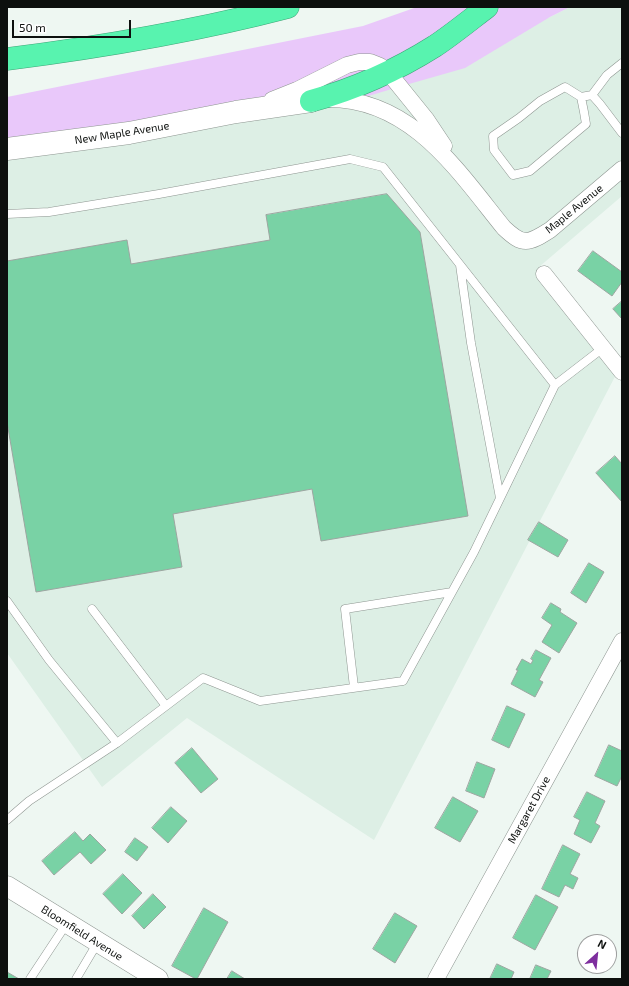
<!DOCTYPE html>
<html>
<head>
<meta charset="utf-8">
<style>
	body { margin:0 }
	#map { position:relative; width:629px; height:986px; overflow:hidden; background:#eef7f2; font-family:"Exo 2",sans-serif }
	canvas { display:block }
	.frame { position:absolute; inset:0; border:8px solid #0d100e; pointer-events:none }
	.north { position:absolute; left:577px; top:934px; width:40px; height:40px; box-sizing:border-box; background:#fff; border:1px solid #9e9f9f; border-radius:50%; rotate:27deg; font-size:11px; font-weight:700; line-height:16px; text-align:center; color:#0d100e }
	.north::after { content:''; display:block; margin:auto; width:14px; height:18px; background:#7e2e9e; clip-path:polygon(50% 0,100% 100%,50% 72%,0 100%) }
	.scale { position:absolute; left:12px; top:20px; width:119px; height:18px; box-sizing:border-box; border:2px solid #0d100e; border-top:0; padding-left:5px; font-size:12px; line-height:14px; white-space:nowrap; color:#0d100e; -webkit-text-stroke:3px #fff; paint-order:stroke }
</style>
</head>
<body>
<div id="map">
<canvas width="629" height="986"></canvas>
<div class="frame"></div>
<div class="north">N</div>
<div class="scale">50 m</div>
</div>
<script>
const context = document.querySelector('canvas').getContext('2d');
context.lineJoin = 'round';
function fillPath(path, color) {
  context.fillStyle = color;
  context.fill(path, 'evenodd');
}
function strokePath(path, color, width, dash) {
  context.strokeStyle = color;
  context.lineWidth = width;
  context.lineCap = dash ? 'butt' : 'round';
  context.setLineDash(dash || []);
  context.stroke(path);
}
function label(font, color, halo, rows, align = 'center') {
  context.font = font + ' "Exo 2",sans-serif';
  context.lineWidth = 3.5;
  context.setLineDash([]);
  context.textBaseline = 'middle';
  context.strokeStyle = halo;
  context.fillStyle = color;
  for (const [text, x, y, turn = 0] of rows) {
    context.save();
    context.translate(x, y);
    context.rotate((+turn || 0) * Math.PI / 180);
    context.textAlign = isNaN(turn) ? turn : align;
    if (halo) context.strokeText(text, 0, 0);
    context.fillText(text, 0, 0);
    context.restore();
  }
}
fillPath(new Path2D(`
	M570 7H622V196L539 267 621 365 374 840 187 718 102 787 7 653V147L550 17Z`), '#ddefe5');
fillPath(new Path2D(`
	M417 7H570L550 17 465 68 395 88 332 107 68 144 7 147V97L363 26Z`), '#e9c8fa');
const building = new Path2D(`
	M387 194 420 232 468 516 321 541 312 489 173 514 182 567 36 592 7 422V261L127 240 131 264 270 240 266 215Z
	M593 251 622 272V282L612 296 578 271Z
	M622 301V319L613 309Z
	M615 456 622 464V502L596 473Z
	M539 522 568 540 558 557 528 540Z
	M589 563 604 572 586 603 571 593Z
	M551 603 561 609 560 612 577 623 559 653 542 642 552 625 542 618Z
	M536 650 551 658 539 680 543 682 535 697 511 684 518 670H516L522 659 531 664 533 660 531 659Z
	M507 706 525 714 509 748 492 740Z
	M609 745 622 751V776L617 786 595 776Z
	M192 748 218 779 201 793 175 763Z
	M477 762 495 769 484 798 466 791Z
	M587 792 605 801 595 823 600 826 591 843 574 834 580 820 574 817Z
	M453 797 478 811 460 842 435 828Z
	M171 807 187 821 168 843 152 828Z
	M75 832 83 841 90 834 106 850 91 864 80 852 54 875 42 861Z
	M135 838 148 847 137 861 125 852Z
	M563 845 580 854 570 874 578 878 573 889 565 885 559 897 542 889Z
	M123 874 142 893 122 914 103 894Z
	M153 894 166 907 144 929 132 916Z
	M536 895 558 907 535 950 513 938Z
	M204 908 228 922 197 979H196L172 966Z
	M395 913 417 926 395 963 373 949Z
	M497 964 514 972 511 979H490Z
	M536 965 551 971 547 979H530Z
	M232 971 245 979H227Z
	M7 972 19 979H7Z`);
fillPath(building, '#79d2a5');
strokePath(building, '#9da6a1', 1);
const service = new Path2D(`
	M622 63 607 75 592 95 600 104 622 133
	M581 97 584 112 586 124 530 171 513 175 494 150 493 136 519 118 540 101 565 87 581 97 592 95
	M7 214 49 212 159 194 350 159 383 167 555 385 603 348
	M460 265 471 343 500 498
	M7 601 49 660 117 743 29 801 7 820
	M92 609 166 706
	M354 687 345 609 452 592
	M117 743 203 678 260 701 403 681 474 552 555 385
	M30 979 67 923
	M76 979 98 942`);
const minor = new Path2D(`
	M327 99C411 98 457 170 504 228 523 246 528 244 550 230L622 169
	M272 100 297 90 347 65 359 62H370L380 66 388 72 426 119 444 146
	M544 274 622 372
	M436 979 622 641`);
const tertiary = new Path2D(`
	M7 886 158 979`);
const secondary = new Path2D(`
	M7 149 129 133 236 112 311 101`);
const motorway = new Path2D(`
	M7 59C101 47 196 31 288 7
	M311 101C355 89 397 70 435 46 453 34 470 20 487 7`);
strokePath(service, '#8e9691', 9);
strokePath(minor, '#8e9691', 17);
strokePath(tertiary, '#8e9691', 21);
strokePath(secondary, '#8e9691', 23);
strokePath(motorway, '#3ea477', 23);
strokePath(service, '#fff', 8);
strokePath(minor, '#fff', 16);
strokePath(tertiary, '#fff', 20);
strokePath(secondary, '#fff', 22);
strokePath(motorway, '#58f3af', 22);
label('11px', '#0d100e', '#fff', [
	["New Maple Avenue",122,133,-9],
	["Maple Avenue",574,209,-39],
	["Margaret Drive",529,810,-61],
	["Bloomfield Avenue",82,933,32]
]);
</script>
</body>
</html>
